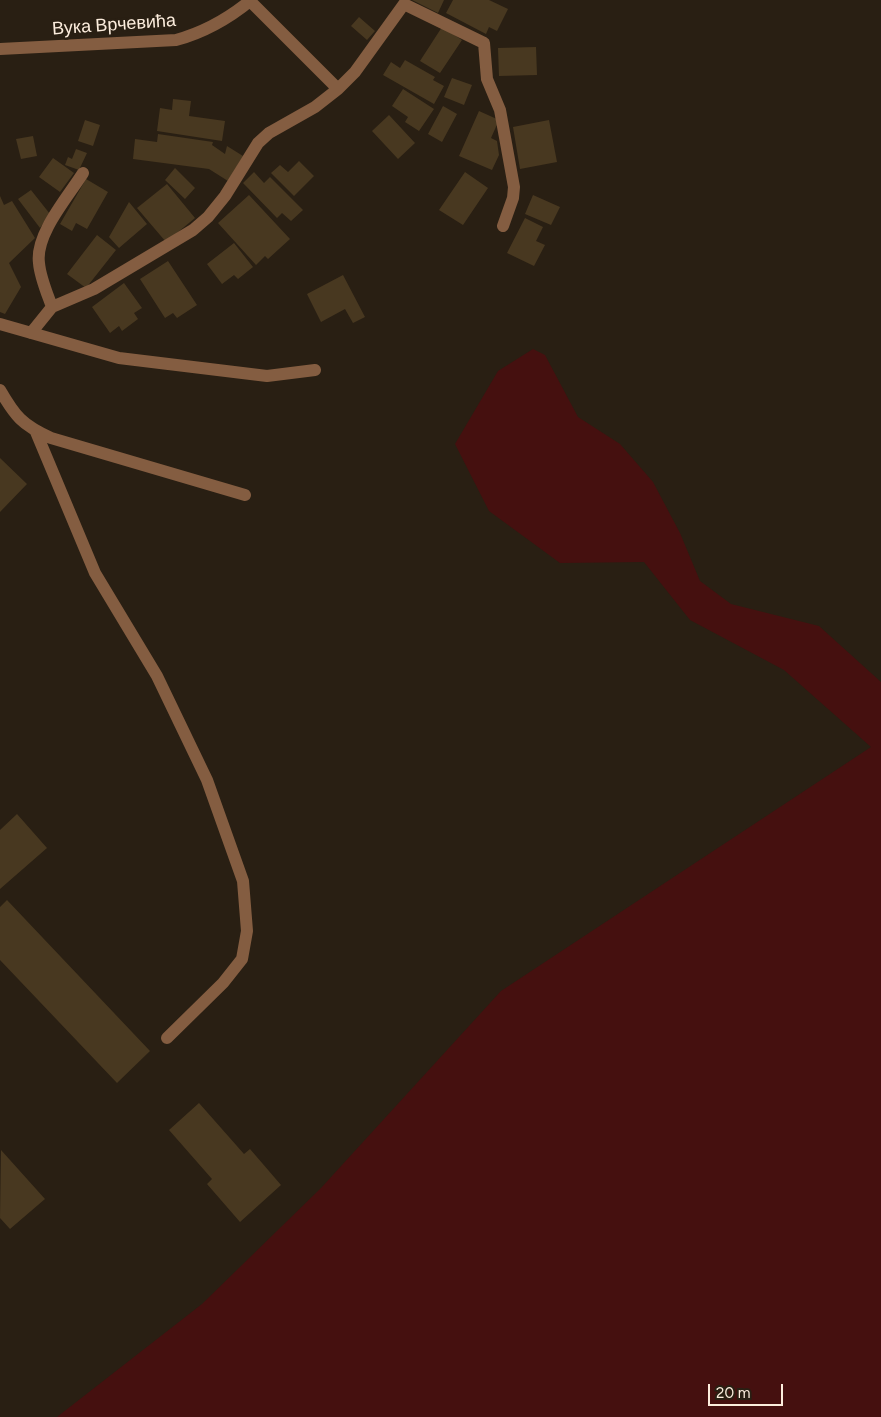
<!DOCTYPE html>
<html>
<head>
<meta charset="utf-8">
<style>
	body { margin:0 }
	#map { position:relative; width:881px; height:1417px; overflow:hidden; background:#291f13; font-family:Figtree,sans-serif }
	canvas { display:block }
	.scale { position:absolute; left:708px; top:1384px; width:75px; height:22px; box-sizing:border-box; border:2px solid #fceddd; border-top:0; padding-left:6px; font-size:15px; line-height:18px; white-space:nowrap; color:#fceddd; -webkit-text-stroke:4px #291f13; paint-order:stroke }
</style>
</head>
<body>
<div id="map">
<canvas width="881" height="1417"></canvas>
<div class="scale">20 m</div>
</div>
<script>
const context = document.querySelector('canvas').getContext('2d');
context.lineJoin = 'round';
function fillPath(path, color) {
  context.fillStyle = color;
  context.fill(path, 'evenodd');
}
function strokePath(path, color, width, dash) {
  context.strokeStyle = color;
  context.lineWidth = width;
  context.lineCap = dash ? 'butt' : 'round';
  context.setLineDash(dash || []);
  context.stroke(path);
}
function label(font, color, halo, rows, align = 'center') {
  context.font = font + ' Figtree,sans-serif';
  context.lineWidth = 5;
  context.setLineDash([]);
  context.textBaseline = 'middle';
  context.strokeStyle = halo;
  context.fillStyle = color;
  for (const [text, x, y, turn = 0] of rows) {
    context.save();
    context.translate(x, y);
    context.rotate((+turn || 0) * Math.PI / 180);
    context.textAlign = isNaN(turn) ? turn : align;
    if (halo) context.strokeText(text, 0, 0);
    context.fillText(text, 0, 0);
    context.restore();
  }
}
fillPath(new Path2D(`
	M533 349 545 355 578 417 620 444 653 482 680 533 700 581 731 604 819 626 881 682V1417H57L202 1304 321 1188 501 991 871 747 784 670 690 620 644 562 560 563 489 511 455 444 498 371Z`), '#45100f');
fillPath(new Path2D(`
	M412 0H444L438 13Z
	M453 0H489L508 9 497 31 489 27 486 34 446 13Z
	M359 17 375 31 367 40 351 26Z
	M442 27 462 40 440 73 420 61Z
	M536 47 537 75 499 76 498 48Z
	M405 60 435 77 433 80 444 86 434 104 383 75 391 62 400 68Z
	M452 78 472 85 464 105 444 97Z
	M403 89 434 109 419 131 405 122 408 117 392 106Z
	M173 99 191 101 189 116 225 121 222 141 157 131 160 108 172 110Z
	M443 106 457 114 442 142 428 134Z
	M479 111 499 120 491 138 497 141 499 155 492 170 459 156Z
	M389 115 415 143 398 159 372 131Z
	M85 120 100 125 93 146 78 141Z
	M549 120 557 162 520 169 513 127Z
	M158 134 213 142 212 145 225 154 227 146 243 156 228 181 209 169 133 159 135 139 157 142Z
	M33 136 37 156 21 159 16 139Z
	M76 149 87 153 79 170 65 165 68 157 72 159Z
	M53 158 74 173 60 192 39 177Z
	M299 161 314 176 294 196 271 173 280 165 288 172Z
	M175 168 195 188 185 199 165 180Z
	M254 172 264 183 270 177 303 210 291 221 282 213 277 218 243 183Z
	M465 172 488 188 463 225 439 210Z
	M86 179 108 192 87 229 76 223 72 231 60 224Z
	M167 184 195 218 166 242 137 208Z
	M31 190 50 214 40 228 18 199Z
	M249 195 290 239 268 259 265 256 256 265 218 223Z
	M533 195 560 207 551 225 525 214Z
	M0 196 4 205 12 201 35 238 9 263 21 287 5 314 0 312Z
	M129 202 147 224 119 248 109 237Z
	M525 218 543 227 536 241 545 245 534 266 507 253Z
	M97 235 116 250 86 288 67 274Z
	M234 243 253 267 238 279 234 275 222 284 207 264Z
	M168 261 197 305 177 318 173 313 165 318 140 279Z
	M343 275 365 317 353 323 345 309 321 322 307 294Z
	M124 283 142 308 134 313 138 319 122 331 119 326 110 333 92 307Z
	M0 458 27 484 0 512Z
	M17 814 47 848 0 889V830Z
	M7 900 150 1051 117 1083 0 960V907Z
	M199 1103 244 1154 250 1149 281 1185 240 1222 207 1184 212 1179 169 1130Z
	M1 1150 45 1199 10 1229 0 1218Z`), '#483820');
strokePath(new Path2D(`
	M250 1 338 89
	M0 49 176 40C205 32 228 19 251 0
	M52 307C47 293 40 277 39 263 35 234 68 197 83 173
	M0 324 119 358 267 376 315 370
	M31 333 52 307 94 289 193 230 208 217 225 196 258 143 269 133 315 107 338 89 355 72 404 4 484 43 487 79 500 110 514 187 513 198 503 226
	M0 390C15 416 22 425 51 438L245 495
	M36 432 95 573 157 676 207 780 243 881 247 931 242 959 223 983 167 1038`), '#845d41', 12);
label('18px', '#fceddd', '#291f13', [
	["Вука Врчевића",114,25,-4]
]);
</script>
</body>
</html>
